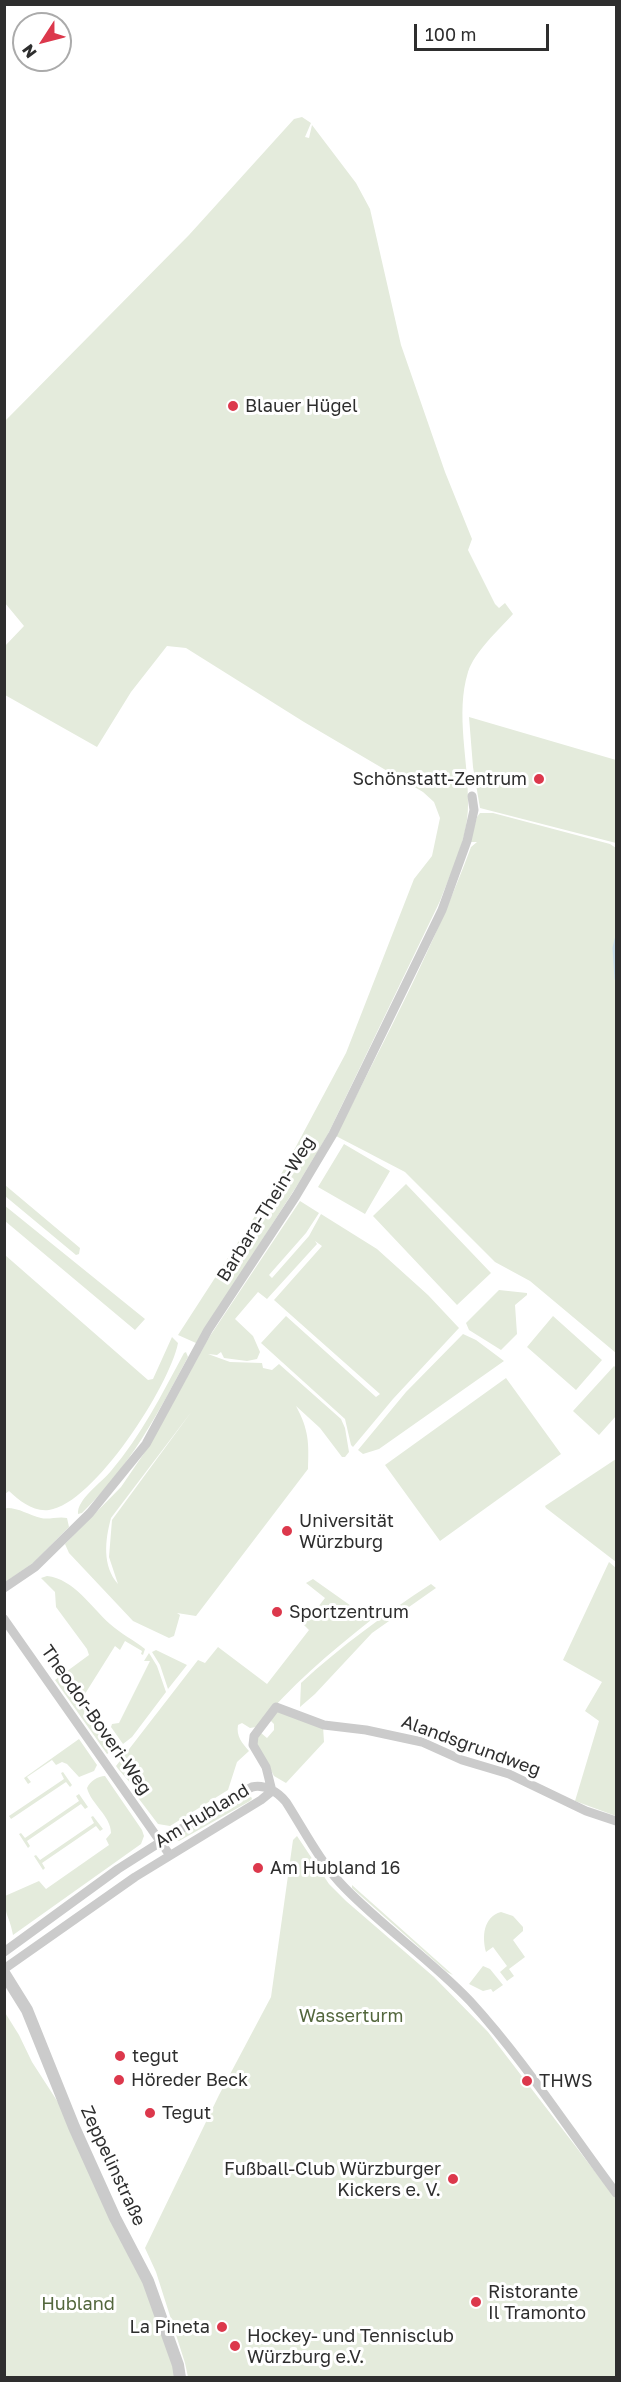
<!DOCTYPE html>
<html>
<head>
<meta charset="utf-8">
<style>
	body { margin:0 }
	#map { position:relative; width:621px; height:2382px; overflow:hidden; background:#fff; font-family:"Golos Text",sans-serif }
	canvas { display:block }
	.frame { position:absolute; inset:0; border:6px solid #2e2e2e; pointer-events:none }
	.north { position:absolute; left:12px; top:12px; width:60px; height:60px; box-sizing:border-box; background:#fff; border:2px solid #ababab; border-radius:50%; rotate:234deg; font-size:16px; font-weight:700; line-height:24px; text-align:center; color:#2e2e2e }
	.north::after { content:''; display:block; margin:auto; width:21px; height:27px; background:#dc384c; clip-path:polygon(50% 0,100% 100%,50% 72%,0 100%) }
	.scale { position:absolute; left:414px; top:24px; width:135px; height:27px; box-sizing:border-box; border:3px solid #2e2e2e; border-top:0; padding-left:8px; font-size:18px; line-height:21px; white-space:nowrap; color:#2e2e2e; -webkit-text-stroke:4px #fff; paint-order:stroke }
</style>
</head>
<body>
<div id="map">
<canvas width="621" height="2382"></canvas>
<div class="frame"></div>
<div class="north">N</div>
<div class="scale">100 m</div>
</div>
<script>
const context = document.querySelector('canvas').getContext('2d');
context.lineJoin = 'round';
function fillPath(path, color) {
  context.fillStyle = color;
  context.fill(path, 'evenodd');
}
function strokePath(path, color, width, dash) {
  context.strokeStyle = color;
  context.lineWidth = width;
  context.lineCap = dash ? 'butt' : 'round';
  context.setLineDash(dash || []);
  context.stroke(path);
}
function label(font, color, halo, rows, align = 'center') {
  context.font = font + ' "Golos Text",sans-serif';
  context.lineWidth = 6;
  context.setLineDash([]);
  context.textBaseline = 'middle';
  context.strokeStyle = halo;
  context.fillStyle = color;
  for (const [text, x, y, turn = 0] of rows) {
    context.save();
    context.translate(x, y);
    context.rotate((+turn || 0) * Math.PI / 180);
    context.textAlign = isNaN(turn) ? turn : align;
    if (halo) context.strokeText(text, 0, 0);
    context.fillText(text, 0, 0);
    context.restore();
  }
}
fillPath(new Path2D(`
	M302 117 311 123 305 137 309 138 312 125 356 183 370 209 401 345 445 472 472 539 468 550 495 604 499 608 505 603 513 614C498 631 475 651 468 672 455 714 469 762 468 805 468 838 452 870 440 901L328 1134 298 1184 196 1343 178 1335 277 1182 346 1053 414 879 432 856 440 818 434 802 423 792 304 722 186 648 167 646 131 692 97 747 5 695 4 647 24 626 5 603V421L189 235 294 119Z
	M469 717 616 760V843L480 808 473 767Z
	M480 813H493L610 844 616 848V1353L530 1281 495 1262 405 1172 336 1136C384 1041 434 947 471 847L477 842H470L477 817Z
	M344 1144 390 1171 365 1214 318 1187Z
	M406 1184 491 1273 457 1305 373 1216Z
	M5 1185 80 1248 79 1254 76 1255 5 1196Z
	M300 1201 319 1213 306 1233 269 1275 272 1278 309 1236 321 1214 377 1249 428 1295 459 1328 393 1399 353 1447 351 1445 345 1419 261 1343 286 1316 376 1397 380 1394 274 1300 322 1246 315 1241 317 1244 267 1299 258 1292 235 1319 253 1336 260 1352 257 1359 247 1361 224 1358 221 1352 217 1355 208 1354 230 1362 262 1363 263 1368 272 1370 279 1364 341 1419 345 1428 349 1452 345 1457H342L320 1428 296 1406C309 1430 309 1443 308 1469L196 1616 177 1613 180 1615 174 1636 169 1638 133 1621 69 1553 65 1544 121 1487 151 1443 208 1339ZM192 1411 112 1520 109 1557 118 1584C102 1566 105 1540 111 1518Z
	M4 1205 145 1319 135 1330 5 1221Z
	M5 1255 148 1380 153 1379 172 1337 178 1343C170 1385 94 1504 49 1510 33 1512 20 1501 9 1491L5 1494Z
	M499 1290 527 1293V1295L515 1305 517 1334 501 1350 469 1330 466 1323Z
	M553 1316 602 1360 576 1390 527 1347Z
	M463 1334 476 1340 504 1361 379 1449 363 1454 358 1450 406 1392Z
	M186 1352 188 1357C156 1417 131 1465 82 1513L78 1514C77 1499 101 1483 111 1471 141 1436 162 1394 184 1353Z
	M614 1366 616 1368V1416L599 1435 573 1411Z
	M506 1378 561 1454 440 1541 385 1465Z
	M616 1459V1562L546 1508 545 1506Z
	M7 1508C19 1508 29 1515 41 1518 49 1520 58 1516 67 1518L69 1527 33 1563 4 1583V1510Z
	M609 1562 616 1568V1816L575 1801 599 1721 585 1711 602 1682 563 1660Z
	M47 1576C74 1579 91 1607 110 1624 121 1634 134 1640 145 1649L143 1655 141 1654 142 1651 125 1641 120 1650 115 1646 78 1705 86 1706 84 1713 93 1725 97 1720 100 1725 96 1729 108 1745 113 1743V1750L107 1754 55 1680 89 1655 87 1649 56 1607 55 1592 41 1578Z
	M313 1579 371 1620C329 1653 291 1686 256 1727L250 1728 242 1723 238 1725C236 1736 242 1743 249 1751L237 1762 228 1790 170 1826 158 1824 136 1795C136 1786 122 1775 116 1766L198 1660 205 1663 218 1647 267 1684 309 1630 304 1625 325 1598 306 1583Z
	M431 1584 436 1588 372 1633 315 1694 300 1707 301 1683C341 1646 385 1614 431 1584Z
	M156 1650 187 1665 168 1689 160 1665 152 1652Z
	M149 1653 157 1666 166 1692 132 1737 123 1744 111 1727 112 1724 119 1723 150 1661H144Z
	M277 1711 323 1726 324 1742 286 1783 274 1776 256 1742 258 1735 261 1733 267 1738 274 1730V1724L269 1719Z
	M79 1739 97 1765 94 1771 79 1777 67 1764 62 1762 56 1765 52 1760 27 1777 31 1782 28 1784 24 1778Z
	M63 1772 72 1785 70 1787 66 1782 11 1819 9 1816 64 1779 61 1773Z
	M105 1776 142 1830 144 1836 141 1844 13 1935C10 1917 4 1915 5 1896L39 1881 46 1889 109 1845 106 1839 111 1833C111 1816 91 1804 87 1788 90 1781 98 1776 105 1776Z
	M79 1794 88 1807 85 1809 81 1804 27 1841 30 1846 28 1848 19 1834 21 1833 25 1838 79 1801 76 1796Z
	M250 1794 252 1799 250 1801 179 1841H170L190 1827Z
	M93 1816 103 1829 100 1831 96 1826 42 1863 45 1868 43 1870 34 1856 36 1855 40 1860 94 1823 91 1817Z
	M297 1836 329 1884 346 1901 434 1977 488 2032 616 2199V2377H188L185 2363 156 2272 145 2248 219 2095 271 1997 293 1840Z
	M352 1885 362 1894 453 1975 447 1972 352 1888Z
	M501 1912 513 1916 523 1927V1931L513 1940 525 1957 509 1969 514 1976 507 1981 500 1972 507 1966 493 1947 486 1952C482 1937 483 1917 501 1912Z
	M483 1966 490 1969 503 1985 493 1992 491 1989 483 1991 469 1984Z
	M4 2011 19 2035 32 2062 74 2127 148 2281 179 2372 172 2377H5Z`), '#e4ebdc');
strokePath(new Path2D(`
	M616 939 614 948 616 979`), '#c9deea', 3);
strokePath(new Path2D(`
	M4 1588 35 1567 90 1513 146 1444 208 1330 296 1196 333 1134 442 910 467 841 474 810 472 796
	M4 1619 169 1854
	M272 1791 266 1767 253 1745 254 1736 276 1707 324 1725 366 1730 422 1742 462 1760 509 1774 586 1811 616 1821
	M4 1952 118 1869 214 1808 252 1787C265 1784 278 1792 286 1802 304 1830 321 1864 345 1888 384 1928 431 1960 470 2001 524 2060 568 2129 616 2193
	M4 1969 135 1877 261 1800 272 1791`), '#cbcbcb', 9);
strokePath(new Path2D(`
	M4 1973 27 2010 74 2127 115 2218 148 2281 178 2365 180 2378`), '#cbcbcb', 12);
for (const [x, y, r, color] of [
	[233,406,6,"#dc384c"],
	[539,779,6,"#dc384c"],
	[287,1531,6,"#dc384c"],
	[277,1612,6,"#dc384c"],
	[258,1868,6,"#dc384c"],
	[120,2056,6,"#dc384c"],
	[119,2080,6,"#dc384c"],
	[527,2081,6,"#dc384c"],
	[150,2113,6,"#dc384c"],
	[453,2179,6,"#dc384c"],
	[476,2302,6,"#dc384c"],
	[222,2327,6,"#dc384c"],
	[235,2346,6,"#dc384c"]
]) {
  const dot = new Path2D();
  dot.arc(x, y, r, 0, 2 * Math.PI);
  context.fillStyle = color;
  context.fill(dot);
  strokePath(dot, '#fff', 2);
}
label('18px', '#2e2e2e', '#fff', [
	["Blauer Hügel",245,406],
	["Schönstatt-Zentrum",527,779,"right"],
	["Universität",299,1521],
	["Würzburg",299,1542],
	["Sportzentrum",289,1612],
	["Am Hubland 16",270,1868],
	["tegut",132,2056],
	["Höreder Beck",131,2080],
	["THWS",539,2081],
	["Tegut",162,2113],
	["Fußball-Club Würzburger",441,2169,"right"],
	["Kickers e. V.",441,2190,"right"],
	["Ristorante",488,2292],
	["Il Tramonto",488,2313],
	["La Pineta",210,2327,"right"],
	["Hockey- und Tennisclub",247,2336],
	["Würzburg e.V.",247,2357]
], 'left');
label('18px', '#2e2e2e', '#fff', [
	["Barbara-Thein-Weg",266,1209,-58],
	["Theodor-Boveri-Weg",96,1720,55],
	["Alandsgrundweg",471,1746,20],
	["Am Hubland",202,1816,-31],
	["Zeppelinstraße",113,2166,65]
]);
label('18px', '#53673d', '#fff', [
	["Wasserturm",351,2016],
	["Hubland",78,2304]
]);
</script>
</body>
</html>
